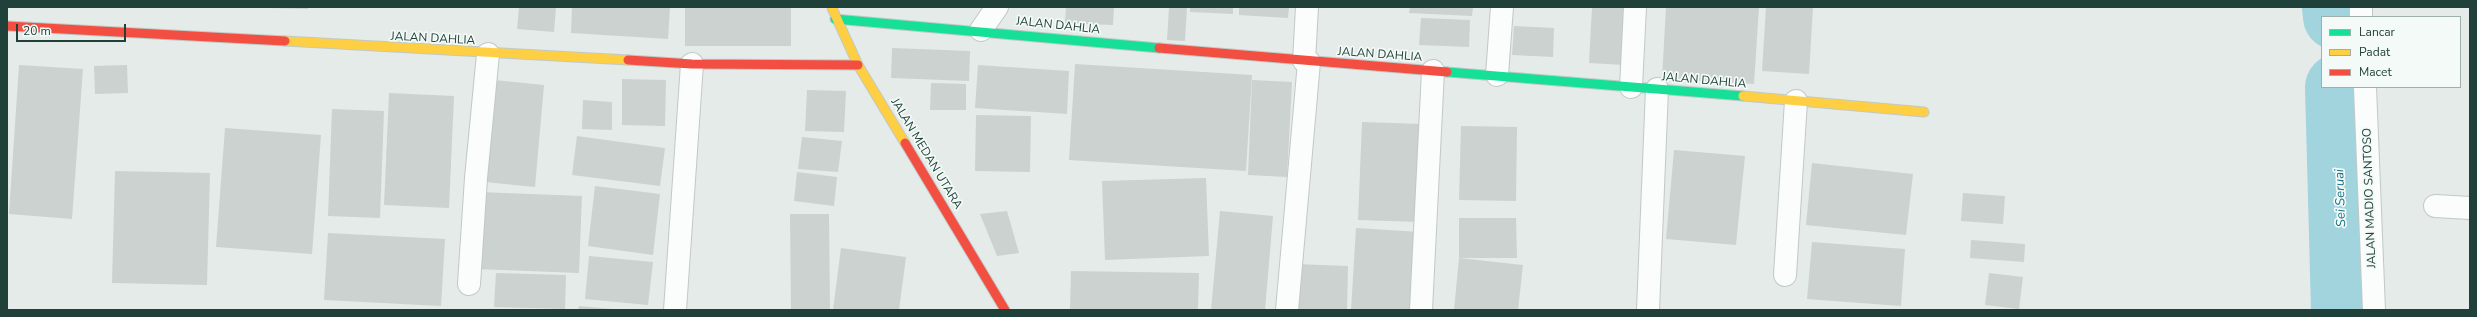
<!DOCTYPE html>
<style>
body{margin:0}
#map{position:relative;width:2477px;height:317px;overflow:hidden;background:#e5ebe8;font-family:"Nunito Sans",sans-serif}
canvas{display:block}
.frame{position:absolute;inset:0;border:8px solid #204139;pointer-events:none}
.legend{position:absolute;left:2321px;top:16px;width:140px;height:72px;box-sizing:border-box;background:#f3faf7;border:1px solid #9fb0ab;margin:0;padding:5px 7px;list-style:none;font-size:12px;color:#204139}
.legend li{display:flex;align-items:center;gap:8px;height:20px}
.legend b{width:20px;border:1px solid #9fb0ab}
.scale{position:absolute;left:16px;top:24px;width:110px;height:18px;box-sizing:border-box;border:2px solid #204139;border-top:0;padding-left:5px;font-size:12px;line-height:14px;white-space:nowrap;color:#204139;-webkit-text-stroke:3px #f3faf7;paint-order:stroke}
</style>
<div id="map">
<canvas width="2477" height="317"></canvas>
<div class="frame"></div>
<ul class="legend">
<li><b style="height:5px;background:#16e098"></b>Lancar</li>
<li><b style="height:5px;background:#ffcf43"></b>Padat</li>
<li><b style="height:5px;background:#f24e42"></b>Macet</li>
</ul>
<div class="scale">20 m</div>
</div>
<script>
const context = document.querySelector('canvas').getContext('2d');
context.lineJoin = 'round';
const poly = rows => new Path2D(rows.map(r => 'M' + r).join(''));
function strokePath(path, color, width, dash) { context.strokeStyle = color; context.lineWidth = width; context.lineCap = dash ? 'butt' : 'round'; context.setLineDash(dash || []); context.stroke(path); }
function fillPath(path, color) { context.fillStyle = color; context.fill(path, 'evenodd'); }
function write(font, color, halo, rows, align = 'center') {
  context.font = font + ' "Nunito Sans",sans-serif'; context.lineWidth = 3.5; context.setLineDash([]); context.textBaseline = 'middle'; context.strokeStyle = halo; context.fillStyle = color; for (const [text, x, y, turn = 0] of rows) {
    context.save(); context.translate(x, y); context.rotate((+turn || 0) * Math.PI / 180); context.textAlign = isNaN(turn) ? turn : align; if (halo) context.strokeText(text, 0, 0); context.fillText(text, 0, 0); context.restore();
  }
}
strokePath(poly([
 [2335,7,2336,17],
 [2338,87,2344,310]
]), '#a2d4dd', 66);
fillPath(poly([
 [267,7,308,7,308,9,267,8],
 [519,7,556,7,554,32,517,29],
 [572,7,670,7,668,39,571,33],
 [685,7,791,7,791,46,685,46],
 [1066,7,1114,7,1113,25,1065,23],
 [1169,7,1187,7,1185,41,1167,40],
 [1190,7,1233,7,1233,14,1190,12],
 [1239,7,1289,7,1288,18,1239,15],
 [1410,7,1473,7,1472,16,1409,13],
 [1592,7,1627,7,1624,65,1589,63],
 [1666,7,1759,7,1754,84,1662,79],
 [1766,7,1813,7,1809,74,1762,71],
 [1421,18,1470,20,1469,47,1419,45],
 [1514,26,1554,28,1553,57,1512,55],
 [892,48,970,51,969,81,891,78],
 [1075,64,1252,75,1246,171,1069,160],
 [19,65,83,69,72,219,9,214],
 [127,65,128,93,95,94,94,66],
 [978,65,1069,71,1067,114,975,108],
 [622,79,666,80,665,126,622,125],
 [494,80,544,85,535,187,485,182],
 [1252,80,1292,82,1287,177,1248,175],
 [931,83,966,84,966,110,930,110],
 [807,90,846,91,844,132,805,131],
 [389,93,454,96,449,208,384,205],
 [583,100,612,102,612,130,582,129],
 [332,109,384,111,380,218,328,216],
 [976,115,1031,116,1030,172,975,171],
 [1362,122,1422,124,1419,222,1358,220],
 [1461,126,1517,127,1516,201,1459,200],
 [225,128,321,135,312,254,216,247],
 [577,136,665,148,660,186,572,175],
 [802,137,842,141,838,172,798,169],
 [1674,150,1745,156,1736,245,1666,239],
 [1812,163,1913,174,1906,235,1806,225],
 [115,171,210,173,207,285,112,283],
 [797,172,837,177,834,206,794,201],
 [1206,178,1209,256,1105,260,1102,181],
 [595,186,660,194,653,255,588,246],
 [479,192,582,196,579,273,476,269],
 [1963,193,2005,196,2003,224,1961,221],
 [1007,211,1019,253,997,256,980,214],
 [1220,211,1273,216,1265,310,1211,310],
 [790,214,829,214,830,310,791,310],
 [1459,218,1516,218,1517,258,1459,258,1523,265,1518,310,1454,310,1459,258],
 [1356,228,1421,232,1416,310,1351,310],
 [328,233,445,239,441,306,324,300],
 [1971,240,2025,244,2024,262,1970,258],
 [1812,242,1905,249,1901,306,1807,299],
 [841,248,906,257,899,310,833,310],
 [589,256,653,262,648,305,585,299],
 [1295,264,1348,266,1347,310,1294,310],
 [1071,271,1199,273,1198,310,1070,310],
 [496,273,566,275,565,309,494,307],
 [1989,273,2023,277,2019,309,1985,305],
 [579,306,612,309,612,310,578,310]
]), '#ccd2d0');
const street = poly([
 [2361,7,2361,17],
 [981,30,997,7],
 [1304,61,1307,7],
 [1497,75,1502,7],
 [1631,87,1635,7],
 [2365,87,2374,310],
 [2435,206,2470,208],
 [1785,275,1796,101],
 [469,284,476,178,488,54],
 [675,310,692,64],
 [1287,310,1309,62],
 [1421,310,1433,71],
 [1648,310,1657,89]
]);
const fast = poly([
 [835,19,1159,48],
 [1447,72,1743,96]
]);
const slow = poly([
 [832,8,858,65,905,143],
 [285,41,628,60],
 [1743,96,1924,112]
]);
const jam = poly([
 [7,26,285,41],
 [1159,48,1447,72],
 [628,60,692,64,858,65],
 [905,143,1005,310]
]);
strokePath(street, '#c2c8c6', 24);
strokePath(fast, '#c1c9c6', 11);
strokePath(slow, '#c1c9c6', 11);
strokePath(jam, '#c1c9c6', 11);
strokePath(street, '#fbfcfc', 22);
strokePath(fast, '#16e098', 9);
strokePath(slow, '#ffcf43', 9);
strokePath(jam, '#f24e42', 9);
write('12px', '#204139', '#f3faf7', [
 ["JALAN DAHLIA",1058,26,6],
 ["JALAN DAHLIA",433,39,3],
 ["JALAN DAHLIA",1380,55,4],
 ["JALAN DAHLIA",1704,81,5],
 ["JALAN MEDAN UTARA",926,154,59],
 ["JALAN MADIO SANTOSO",2370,198,-92]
]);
write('italic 13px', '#146f83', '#f3faf7', [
 ["Sei Seruai",2341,198,-92]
]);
</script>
